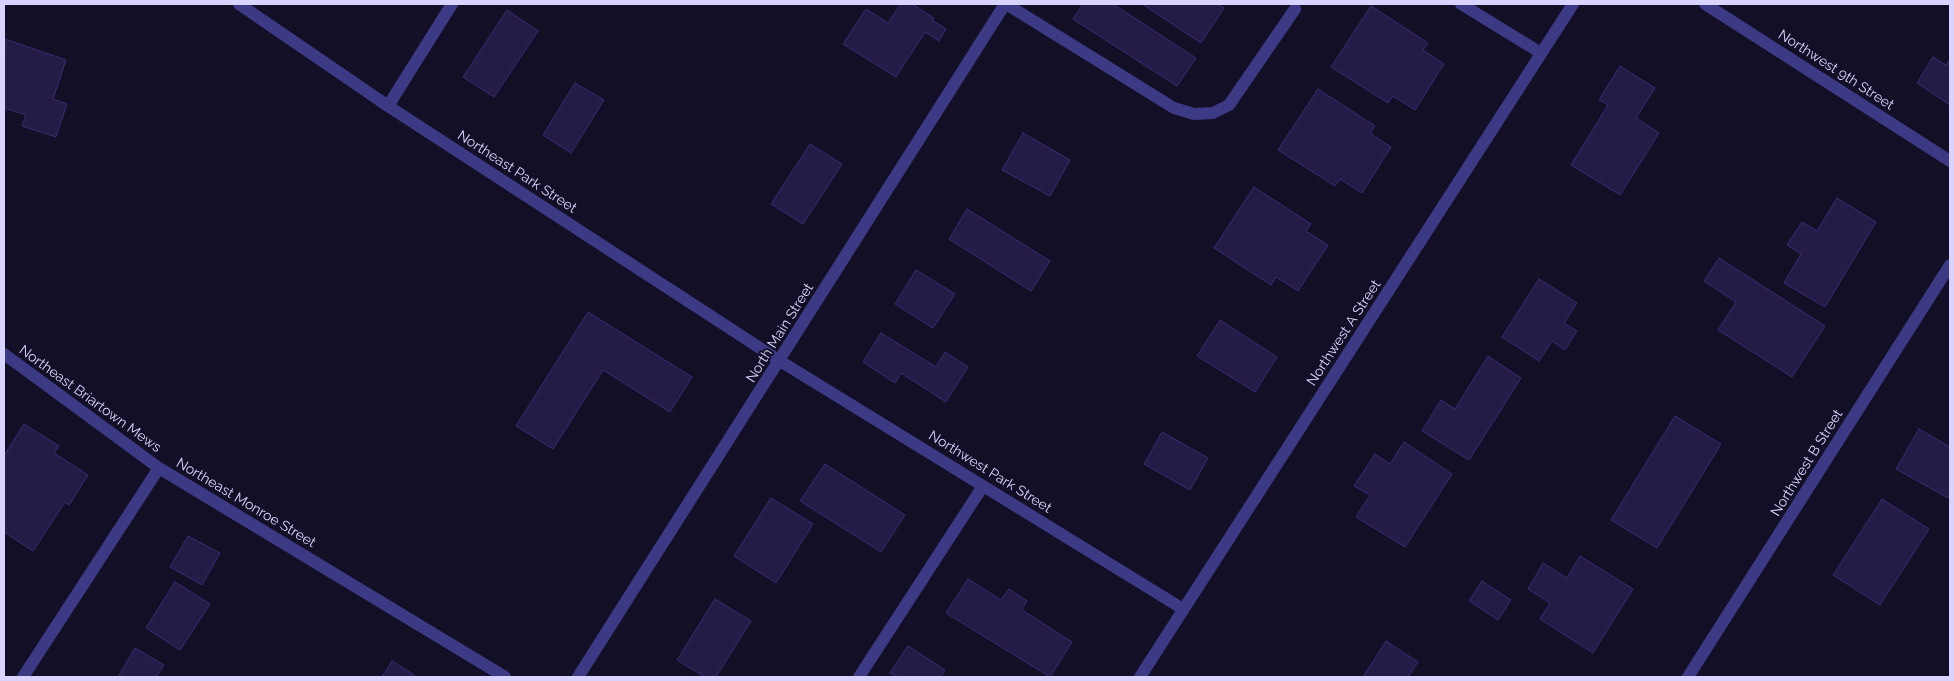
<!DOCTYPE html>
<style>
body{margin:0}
#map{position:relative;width:1954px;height:681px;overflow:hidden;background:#130f26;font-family:Raleway,sans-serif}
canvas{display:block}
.frame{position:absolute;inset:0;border:5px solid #d9d4ff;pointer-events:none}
</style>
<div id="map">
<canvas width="1954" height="681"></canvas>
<div class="frame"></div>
</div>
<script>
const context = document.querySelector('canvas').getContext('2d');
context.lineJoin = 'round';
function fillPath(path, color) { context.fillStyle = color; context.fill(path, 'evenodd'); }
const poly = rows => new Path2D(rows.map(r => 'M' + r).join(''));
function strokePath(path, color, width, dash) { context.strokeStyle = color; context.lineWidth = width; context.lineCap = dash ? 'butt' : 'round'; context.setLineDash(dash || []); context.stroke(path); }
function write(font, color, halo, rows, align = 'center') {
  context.font = font + ' Raleway,sans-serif'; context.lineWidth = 4; context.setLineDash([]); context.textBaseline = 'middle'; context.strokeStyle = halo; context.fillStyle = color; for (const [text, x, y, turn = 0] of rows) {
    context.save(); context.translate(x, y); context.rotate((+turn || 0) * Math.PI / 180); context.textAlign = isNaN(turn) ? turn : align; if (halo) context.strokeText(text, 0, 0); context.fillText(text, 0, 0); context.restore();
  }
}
const building = poly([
 [901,4,912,4,934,18,932,20,946,29,939,41,925,32,896,77,843,44,866,9,888,23,901,4],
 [1083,4,1113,4,1196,58,1177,86,1073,19,1083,4],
 [1142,4,1218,4,1224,8,1201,43,1142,4],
 [1371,6,1428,43,1423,50,1444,64,1415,110,1393,96,1388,103,1331,67,1371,6],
 [507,10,538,31,494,97,463,77,507,10],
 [5,39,66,60,53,99,67,104,56,137,22,126,26,115,4,108,5,39],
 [1933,57,1946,65,1950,59,1950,105,1917,83,1933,57],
 [1620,66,1655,88,1636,118,1659,133,1620,195,1571,165,1608,105,1599,100,1620,66],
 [575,83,604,100,571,153,543,135,575,83],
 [1318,89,1375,126,1370,133,1391,147,1362,193,1340,179,1335,186,1278,150,1318,89],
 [1023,133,1070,160,1050,196,1002,170,1023,133],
 [810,144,842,164,803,224,771,204,810,144],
 [1254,187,1311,224,1306,231,1328,245,1298,291,1276,277,1271,285,1214,248,1254,187],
 [1837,198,1876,222,1825,307,1784,283,1801,254,1787,245,1802,222,1817,231,1837,198],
 [967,209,1050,261,1031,291,949,239,967,209],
 [1719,258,1825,326,1792,377,1718,330,1736,302,1704,281,1719,258],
 [916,270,955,294,933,328,895,304,916,270],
 [1539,279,1577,303,1564,323,1577,331,1565,350,1552,341,1539,361,1502,337,1539,279],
 [588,312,692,377,670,412,603,370,553,449,516,426,588,312],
 [1220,320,1277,357,1255,392,1197,356,1220,320],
 [881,333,936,367,945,352,968,367,946,402,901,373,895,383,863,362,881,333],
 [1488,356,1521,378,1469,460,1422,431,1441,400,1455,409,1488,356],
 [1675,416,1721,444,1657,548,1611,520,1675,416],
 [24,424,59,446,54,453,88,475,69,505,65,502,33,551,4,532,4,456,24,424],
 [1919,429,1950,447,1950,494,1948,498,1896,469,1919,429],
 [1162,432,1208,458,1190,490,1144,464,1162,432],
 [1404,442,1452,474,1405,547,1356,517,1370,495,1354,486,1375,454,1390,464,1404,442],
 [825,464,905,515,881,552,800,501,825,464],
 [771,498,813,524,776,583,734,556,771,498],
 [1882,499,1929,529,1880,605,1833,575,1882,499],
 [188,536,220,553,202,585,170,567,188,536],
 [1580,556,1633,589,1593,653,1540,619,1550,603,1528,589,1543,563,1567,578,1580,556],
 [968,579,1001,600,1009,589,1027,601,1022,610,1072,642,1050,677,946,613,968,579],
 [1482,581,1511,600,1498,620,1469,601,1482,581],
 [175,582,210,604,180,650,146,628,175,582],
 [715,599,751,621,716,677,705,677,677,660,715,599],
 [1386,641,1418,662,1408,677,1363,677,1386,641],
 [908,646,945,670,941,677,898,677,890,673,908,646],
 [135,648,164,665,156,677,118,677,135,648],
 [392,661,417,677,382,677,392,661]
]);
fillPath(building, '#241b47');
strokePath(building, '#3b2d73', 1);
strokePath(poly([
 [239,4,388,106,780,361,1183,609],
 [1006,4,1174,108,1194,114,1213,113,1229,105,1295,9],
 [1461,4,1541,53],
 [1705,4,1950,161],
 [388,106,452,4],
 [4,354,159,468,505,677],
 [23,677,159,468],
 [578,677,1005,4],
 [859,677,983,486],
 [1140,677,1573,4],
 [1688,677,1950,265]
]), '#3d3a85', 12);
write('14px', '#d9d4ff', '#130f26', [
 ["Northwest 9th Street",1836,70,33],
 ["Northeast Park Street",517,172,33],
 ["North Main Street",780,333,-58],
 ["Northwest A Street",1344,333,-57],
 ["Northeast Briartown Mews",90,399,36],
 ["Northwest B Street",1807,463,-58],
 ["Northwest Park Street",990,472,32],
 ["Northeast Monroe Street",246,503,31]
]);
</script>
